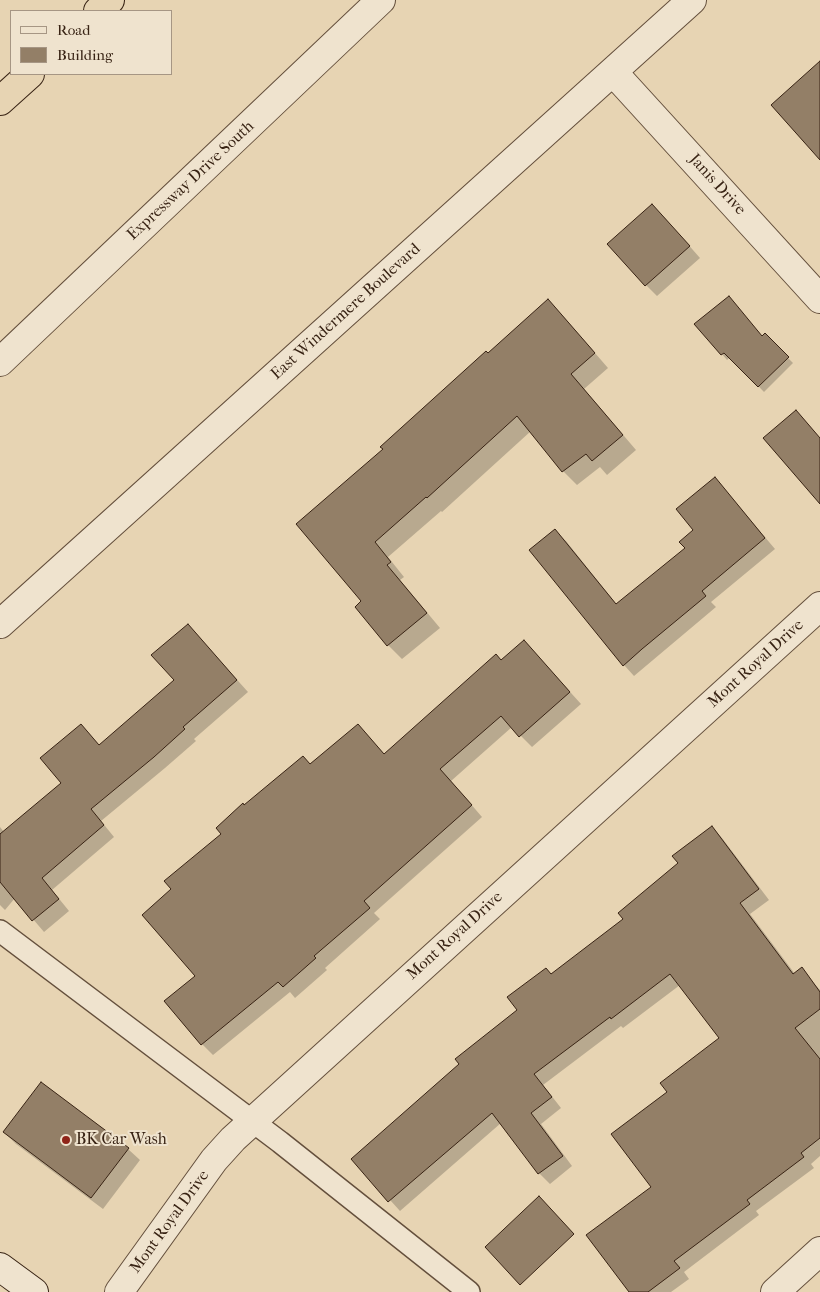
<!DOCTYPE html>
<style>
body{margin:0}
#map{position:relative;width:820px;height:1292px;overflow:hidden;background:#e7d4b3;font-family:"IM FELL French Canon",serif}
canvas{display:block}
.legend{position:absolute;left:10px;top:10px;width:162px;height:65px;box-sizing:border-box;background:#efe3ce;border:1px solid #a69684;margin:0;padding:6px 9px;list-style:none;font-size:15px;color:#382314}
.legend li{display:flex;align-items:center;gap:10px;height:25px}
.legend b{width:25px;border:1px solid #a69684}
</style>
<div id="map">
<canvas width="820" height="1292"></canvas>
<ul class="legend">
<li><b style="height:6px;background:#efe3ce"></b>Road</li>
<li><b style="height:14px;background:#937f67"></b>Building</li>
</ul>
</div>
<script>
const context = document.querySelector('canvas').getContext('2d');
context.lineJoin = 'round';
function fillPath(path, color) { context.fillStyle = color; context.fill(path, 'evenodd'); }
const poly = rows => new Path2D(rows.map(r => 'M' + r).join(''));
function strokePath(path, color, width, dash) { context.strokeStyle = color; context.lineWidth = width; context.lineCap = dash ? 'butt' : 'round'; context.setLineDash(dash || []); context.stroke(path); }
function write(font, color, halo, rows, align = 'center') {
  context.font = font + ' "IM FELL French Canon",serif'; context.lineWidth = 4; context.setLineDash([]); context.textBaseline = 'middle'; context.strokeStyle = halo; context.fillStyle = color; for (const [text, x, y, turn = 0] of rows) {
    context.save(); context.translate(x, y); context.rotate((+turn || 0) * Math.PI / 180); context.textAlign = isNaN(turn) ? turn : align; if (halo) context.strokeText(text, 0, 0); context.fillText(text, 0, 0); context.restore();
  }
}
fillPath(poly([
 [664,217,700,258,657,296,646,285],
 [728,297,763,338,765,335,793,363,764,392,730,357,727,360,722,354],
 [562,315,608,368,584,389,636,450,607,475,600,467,577,485,563,471,531,431,442,512,441,511,388,557,404,577,400,580,440,628,402,659,388,645,363,601,385,449,488,354],
 [715,478,775,549,711,602,716,607,634,676,624,665,531,551,555,531,566,541,617,605,686,548],
 [188,625,248,692,194,739,196,741,165,768,101,821,114,837,52,890,69,911,44,932,15,898,5,910,0,905,0,827,4,832,63,783,81,726,100,746,175,681],
 [524,641,581,704,532,747,512,727,451,781,482,817,374,913,380,919,325,968,327,970,295,998,290,992,213,1055,202,1044,197,976,173,889,223,834,244,807,310,765,358,725,385,755,502,662],
 [712,827,722,838,769,900,750,914,795,974,801,969,820,990,820,1156,811,1164,814,1168,756,1211,759,1215,684,1272,689,1279,671,1292,630,1292,652,1187,669,1093,721,1038,680,985,623,1028,621,1026,543,1085,561,1108,541,1124,572,1166,550,1184,539,1173,501,1123,400,1211,353,1159,461,1064,519,1010,551,975,625,919],
 [4,1132,128,1149,140,1160,103,1209,16,1144]
]), '#0003');
const building = poly([
 [820,61,820,160,771,105,820,61],
 [652,204,690,246,645,286,607,244,652,204],
 [729,296,762,336,765,333,789,357,758,387,724,353,721,355,694,324,729,296],
 [548,299,595,353,571,374,623,435,592,461,586,454,562,472,517,416,427,498,426,497,375,542,391,562,387,565,427,613,387,646,355,607,361,601,296,524,383,449,380,447,486,351,488,353,548,299],
 [796,410,820,438,820,504,763,438,796,410],
 [715,477,765,538,702,591,706,596,642,649,623,666,529,550,555,529,616,604,685,548,679,542,693,530,676,509,715,477],
 [188,624,237,680,183,727,185,729,154,757,91,809,104,825,42,878,59,899,32,921,0,882,0,834,61,783,40,758,81,724,99,745,174,680,151,655,188,624],
 [524,640,570,692,519,737,501,716,440,769,472,805,364,901,370,908,314,956,316,958,283,987,278,982,201,1045,164,1001,195,976,142,915,171,889,164,881,221,834,216,828,243,803,244,805,303,756,310,764,358,724,384,754,496,654,501,660,524,640],
 [712,826,759,889,740,903,793,974,802,967,820,992,820,1009,795,1028,820,1059,820,1138,801,1153,804,1157,747,1200,750,1204,674,1261,680,1268,648,1292,629,1292,586,1235,651,1187,611,1134,667,1092,660,1083,719,1038,670,974,611,1019,610,1017,534,1074,552,1097,531,1113,563,1156,538,1174,492,1113,388,1202,351,1159,459,1064,455,1059,517,1010,507,997,546,968,551,974,623,919,618,913,678,863,672,856,712,826],
 [41,1082,129,1148,91,1198,3,1132,41,1082],
 [539,1196,574,1234,520,1285,485,1247,539,1196]
]);
fillPath(building, '#937f67');
strokePath(building, '#382314', 1);
const service = poly([
 [0,931,280,1142,469,1292]
]);
const minor = poly([
 [613,72,820,299],
 [0,624,692,0],
 [119,1292,214,1160,233,1139,820,606],
 [775,1292,820,1251]
]);
const tertiary = poly([
 [0,362,381,0]
]);
const secondary = poly([
 [0,1267,34,1292]
]);
const motorway = poly([
 [98,11,110,0],
 [0,101,30,74]
]);
strokePath(service, '#644f3c', 24);
strokePath(minor, '#644f3c', 30);
strokePath(tertiary, '#644f3c', 30);
strokePath(secondary, '#382314', 30);
strokePath(motorway, '#382314', 30);
strokePath(service, '#efe3ce', 21);
strokePath(minor, '#efe3ce', 28);
strokePath(tertiary, '#efe3ce', 28);
strokePath(secondary, '#efe3ce', 28);
strokePath(motorway, '#e7d4b3', 28);
for (const [x, y, r, color] of [
 [66,1140,5,"#8f2418"]
]) { const dot = new Path2D(); dot.arc(x, y, r, 0, 2 * Math.PI); context.fillStyle = color; context.fill(dot); strokePath(dot, '#efe3ce', 2); }
write('16px', '#382314', '#efe3ce', [
 ["Expressway Drive South",191,181,-43],
 ["Janis Drive",717,185,48],
 ["East Windermere Boulevard",346,312,-42],
 ["Mont Royal Drive",756,664,-42],
 ["Mont Royal Drive",455,936,-42],
 ["Mont Royal Drive",170,1222,-54]
]);
write('16px', '#382314', '#efe3ce', [
 ["BK Car Wash",76,1140]
], 'left');
</script>
